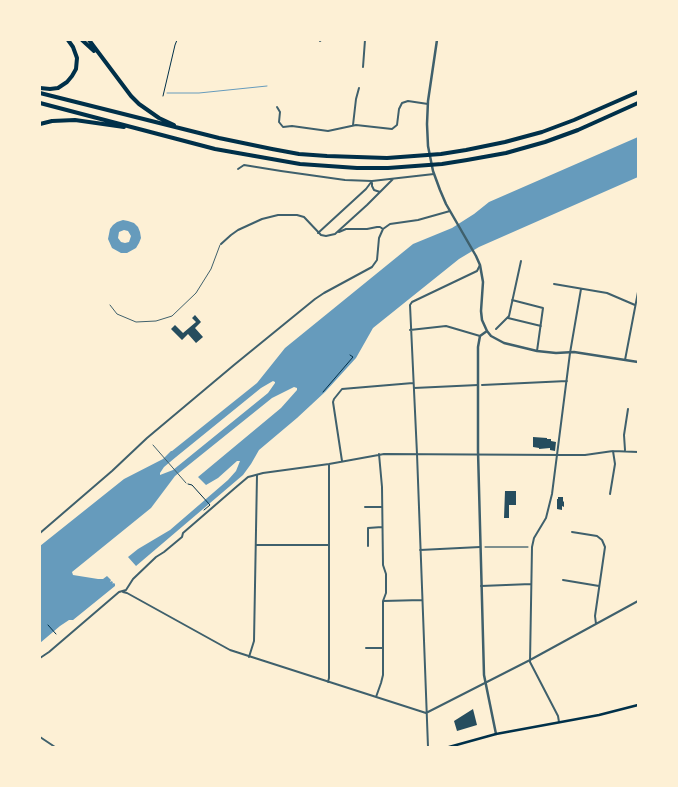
<!DOCTYPE html>
<style>
body{margin:0}
#map{position:relative;width:678px;height:787px;overflow:hidden;background:#fdf0d5;font-family:Figtree,sans-serif}
canvas{display:block}
.frame{position:absolute;inset:0;border:41px solid #fdf0d5;pointer-events:none}
</style>
<div id="map">
<canvas width="678" height="787"></canvas>
<div class="frame"></div>
</div>
<script>
const context = document.querySelector('canvas').getContext('2d');
context.lineJoin = 'round';
function fillPath(path, color) { context.fillStyle = color; context.fill(path, 'evenodd'); }
const poly = rows => new Path2D(rows.map(r => 'M' + r).join(''));
function strokePath(path, color, width, dash) { context.strokeStyle = color; context.lineWidth = width; context.lineCap = dash ? 'butt' : 'round'; context.setLineDash(dash || []); context.stroke(path); }
fillPath(poly([
 [638,137,638,177,479,247,459,259,373,328,356,358,325,392,297,418,259,450,251,464,243,475,136,566,128,557,138,549,170,530,228,480,236,471,240,461,237,461,218,478,206,485,198,477,281,408,297,390,297,388,294,387,272,398,175,476,151,508,72,572,73,575,98,579,103,579,107,576,111,580,110,582,112,581,113,583,112,584,114,583,115,584,115,586,73,620,69,620,60,626,40,643,40,546,124,479,163,459,171,451,172,451,257,383,285,348,413,244,452,228,474,214,489,202],
 [273,381,275,382,275,383,268,393,173,470,160,475,160,473,164,467,176,457,261,388],
 [123,220,128,221,134,223,138,227,140,232,141,238,139,243,136,248,127,253,121,253,112,248,108,239,110,229,113,225,117,222],
 [124,230,128,231,131,236,129,242,125,243,121,242,118,238,119,232]
]), '#669bbc');
strokePath(poly([
 [167,93,199,93,267,86]
]), '#669bbc', 1);
fillPath(poly([
 [195,315,201,322,195,328,203,337,196,343,188,334,182,340,171,329,175,325,183,333,196,322,192,318],
 [533,437,547,438,547,439,551,439,551,441,556,442,555,451,550,450,550,448,539,449,539,448,533,447],
 [505,491,516,491,516,505,509,505,509,518,504,518],
 [558,497,563,497,563,501,564,502,564,507,562,506,562,510,557,509,557,499,558,499],
 [473,709,477,725,457,731,454,721]
]), '#264d5e');
strokePath(poly([
 [163,96,175,45,177,40],
 [323,392,353,357,350,355],
 [188,484,192,485,210,505,204,510],
 [485,547,528,547],
 [48,625,56,634]
]), '#003049', 1);
strokePath(poly([
 [110,305,117,314,136,322,156,321,172,316,196,293,211,269,220,245],
 [153,445,186,483]
]), '#3f606c', 1);
strokePath(poly([
 [320,41,321,40],
 [363,67,365,40],
 [277,107,280,112,279,122,283,127,292,126,328,131,356,125,392,129,397,125,399,109,402,103,408,101,428,104],
 [353,125,356,99,359,88],
 [238,169,244,165,281,171,345,180,372,181,434,174],
 [372,183,372,186,374,190,380,192],
 [383,229,390,224,418,220,450,211],
 [339,232,346,229,367,229,377,227,380,227,383,229],
 [318,233,366,189,372,181],
 [221,244,231,235,238,230,262,219,278,215,297,215,304,217,321,235,326,236,335,234,367,205,393,179],
 [554,284,607,293,635,305],
 [512,300,543,308,537,351],
 [508,318,541,326],
 [496,329,509,316,521,261],
 [410,330,446,326,480,336],
 [625,360,638,292],
 [482,385,567,381],
 [414,388,478,385],
 [625,450,624,435,628,409],
 [342,461,333,402,334,399,342,389,413,383],
 [610,494,615,464,613,451],
 [365,507,382,507],
 [572,532,597,536,602,540,605,547,595,616,596,624],
 [40,533,112,471,147,438,234,365,315,299,324,293,372,267,377,260,379,238,383,229],
 [256,545,329,545],
 [368,546,368,528,382,527],
 [420,550,480,547],
 [563,580,599,586],
 [481,586,531,584],
 [123,592,127,593,230,650,426,713,530,660,638,601],
 [383,601,422,600],
 [366,648,383,648],
 [249,657,254,641,257,475],
 [40,658,49,652,119,592,126,590,133,579,156,557,164,552,182,537,183,533,235,488,248,477,252,476,263,473,329,464,384,454,561,455,585,455,613,451,638,452],
 [328,682,329,678,329,464],
 [376,697,381,683,383,675,383,601,386,593,386,574,383,565,382,487,379,454],
 [559,722,558,716,530,662,532,547,534,538,546,518,552,494,570,353,581,289],
 [40,737,55,747],
 [428,747,417,454,410,305,412,302,477,271,480,265]
]), '#3f606c', 2);
strokePath(poly([
 [437,40,428,101,427,124,428,146,433,171,440,190,446,204,476,256,480,265,483,282,481,311,482,320,487,331,491,336,504,343,537,351,556,353,574,352,638,362],
 [487,331,480,336,478,347,478,451,484,675,496,734]
]), '#3f606c', 2.5);
strokePath(poly([
 [449,747,496,734,599,715,638,705]
]), '#003049', 2.5);
strokePath(poly([
 [82,40,94,51],
 [89,40,131,96,139,104,159,118,174,125],
 [40,88,50,89,58,88,67,82,72,76,76,69,77,58,73,47,68,40],
 [40,93,219,138,272,149,299,154,327,156,387,158,441,154,466,150,505,142,542,132,574,120,638,92],
 [40,103,215,149,300,164,357,168,388,168,442,164,467,160,506,153,545,142,578,130,638,103],
 [40,124,52,121,75,120,124,127]
]), '#003049', 4);
</script>
